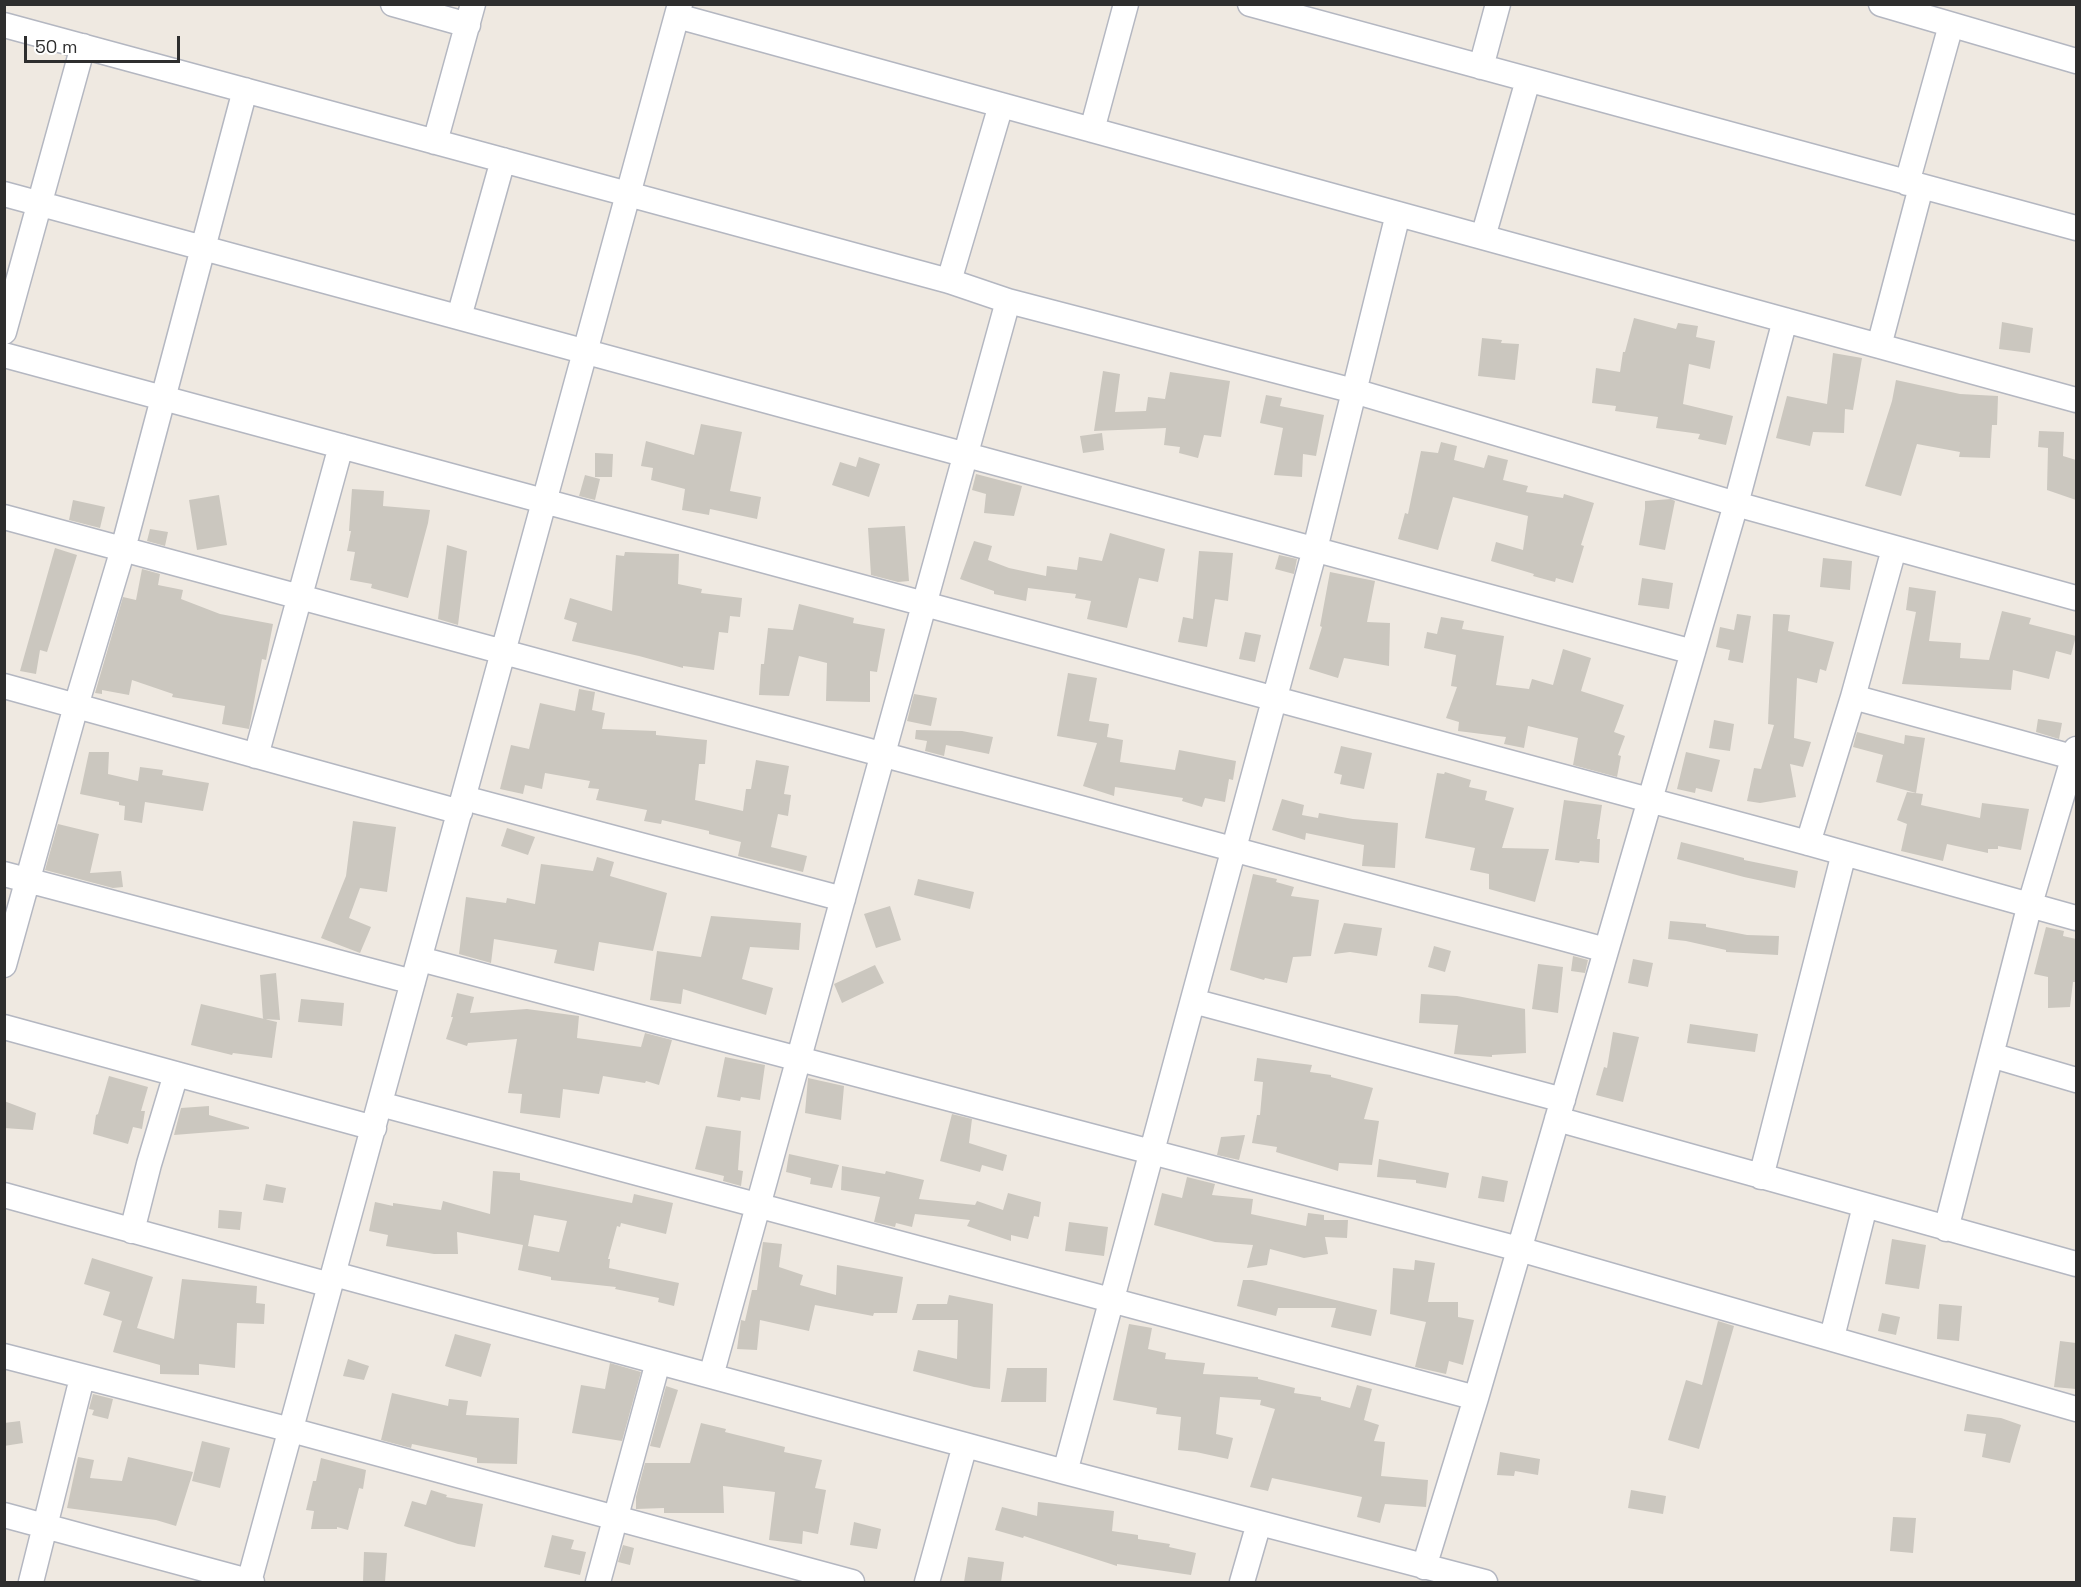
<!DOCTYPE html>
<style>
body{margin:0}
#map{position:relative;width:2081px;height:1587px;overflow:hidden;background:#efe9e1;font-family:"Space Grotesk",sans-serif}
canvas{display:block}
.frame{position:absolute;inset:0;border:6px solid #2e2e2e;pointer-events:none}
.scale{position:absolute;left:24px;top:36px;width:156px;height:27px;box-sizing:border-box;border:3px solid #2e2e2e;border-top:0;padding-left:8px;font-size:18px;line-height:21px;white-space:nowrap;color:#2e2e2e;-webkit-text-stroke:4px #fff;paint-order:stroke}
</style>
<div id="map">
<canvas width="2081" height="1587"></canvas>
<div class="frame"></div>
<div class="scale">50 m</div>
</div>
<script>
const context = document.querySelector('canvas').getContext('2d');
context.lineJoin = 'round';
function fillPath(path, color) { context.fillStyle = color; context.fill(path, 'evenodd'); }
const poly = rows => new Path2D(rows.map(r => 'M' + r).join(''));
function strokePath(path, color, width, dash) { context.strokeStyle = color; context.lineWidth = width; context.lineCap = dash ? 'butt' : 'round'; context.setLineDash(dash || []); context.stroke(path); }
fillPath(poly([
 [1634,318,1676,329,1678,323,1698,326,1696,337,1715,341,1710,369,1689,364,1683,404,1733,416,1726,445,1698,439,1700,434,1656,428,1658,417,1615,411,1616,406,1592,403,1596,368,1620,372,1623,352,1625,352],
 [2002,322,2033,328,2030,353,1999,349],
 [1482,338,1502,340,1501,343,1519,344,1515,380,1478,376],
 [1833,353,1862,358,1853,410,1845,409,1844,433,1813,432,1810,446,1776,438,1787,396,1827,404],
 [1103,371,1120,374,1115,412,1146,411,1148,397,1165,399,1170,372,1230,381,1221,437,1204,435,1198,458,1179,453,1180,447,1164,445,1166,428,1094,431],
 [1896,380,1960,394,1998,396,1997,425,1992,425,1990,458,1959,457,1960,452,1917,444,1901,496,1865,486,1892,401],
 [1266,395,1282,398,1280,406,1324,415,1316,456,1303,454,1302,477,1274,475,1283,428,1260,423],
 [701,424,742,432,730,491,761,497,757,519,710,509,709,515,682,510,685,489,651,480,653,468,641,466,646,441,694,455],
 [2039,431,2064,432,2063,456,2076,460,2076,500,2047,490,2048,448,2038,447],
 [1102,433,1104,450,1083,453,1080,436],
 [1441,442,1457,446,1454,460,1484,468,1488,455,1508,460,1503,480,1528,486,1526,492,1563,498,1564,494,1594,503,1581,545,1584,546,1573,583,1556,578,1555,582,1533,576,1534,574,1491,561,1496,542,1523,550,1528,516,1453,497,1438,550,1398,539,1405,513,1408,514,1421,451,1438,453],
 [595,453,613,454,612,477,595,477],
 [859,457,880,464,869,497,832,485,840,462,856,467],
 [976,474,1022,486,1014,516,984,513,986,494,972,490],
 [585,475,600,479,595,500,579,496],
 [352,489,384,491,383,506,430,510,428,523,408,598,371,588,372,584,350,580,355,552,347,551,351,531,349,531],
 [219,495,227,545,197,550,189,500],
 [1671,499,1675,501,1665,550,1639,545,1645,509,1645,501],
 [73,500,105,507,100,528,69,520],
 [905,526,909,581,898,582,871,575,868,528],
 [150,529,168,532,165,546,147,541],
 [1110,533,1165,549,1158,582,1139,578,1127,628,1087,619,1091,601,1075,598,1076,594,1028,588,1026,601,994,594,994,591,960,579,974,541,992,546,988,560,1009,568,1046,576,1047,566,1077,570,1079,557,1102,561],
 [447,545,467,551,458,625,438,619],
 [55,548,77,555,47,652,40,650,36,674,20,671],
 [1199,551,1233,553,1228,601,1215,599,1207,647,1178,642,1183,617,1193,619],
 [625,552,679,554,678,584,702,589,701,593,742,598,740,617,730,616,728,633,719,632,714,670,683,666,683,668,639,656,572,641,577,623,564,619,570,598,612,611,616,555,624,556],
 [1279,555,1297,559,1294,574,1275,569],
 [1823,558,1852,561,1850,590,1820,587],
 [142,569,160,574,158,585,183,590,181,599,220,614,273,624,266,660,262,659,249,729,222,724,225,706,172,697,173,694,132,680,129,695,102,690,102,694,95,693,123,597,136,600],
 [1330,572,1375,581,1367,622,1390,623,1389,666,1344,658,1338,678,1309,669,1322,627,1320,626],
 [1642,578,1673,583,1669,609,1638,605],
 [1909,587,1936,591,1929,641,1961,643,1960,658,1989,660,2002,611,2031,618,2029,624,2076,636,2071,655,2056,651,2049,679,2013,670,2011,690,1902,684,1916,612,1906,610],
 [799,604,854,618,853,623,885,629,877,672,870,671,870,702,826,701,827,663,799,656,789,696,759,695,761,664,764,664,768,628,793,630],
 [1737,614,1751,616,1743,663,1728,660,1730,650,1716,647,1720,627,1734,630],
 [1773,614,1790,615,1788,631,1834,642,1826,671,1820,669,1817,683,1797,678,1794,738,1811,742,1803,767,1790,764,1796,797,1760,803,1747,801,1754,768,1761,769,1774,725,1768,724],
 [1441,617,1464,621,1462,629,1504,636,1496,685,1529,689,1532,679,1553,685,1563,649,1591,658,1581,691,1624,705,1614,732,1625,736,1618,755,1621,756,1617,777,1573,765,1578,738,1528,726,1524,748,1504,744,1506,737,1458,731,1459,722,1446,718,1457,687,1451,686,1456,655,1424,648,1427,632,1437,634],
 [1245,632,1261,635,1255,662,1239,659],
 [1068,673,1097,678,1089,721,1109,724,1107,737,1123,740,1120,762,1175,770,1179,750,1236,761,1233,780,1229,779,1225,802,1205,798,1202,807,1182,801,1183,798,1115,787,1114,796,1083,786,1097,743,1057,736],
 [579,689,595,692,592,710,605,713,602,729,656,731,656,735,707,740,705,764,699,764,695,800,743,811,746,789,751,789,756,760,789,766,784,794,791,795,788,816,778,814,771,847,807,856,803,872,738,856,741,842,709,834,709,831,662,820,661,824,644,821,647,810,596,800,599,789,588,788,590,781,545,773,542,789,525,785,523,794,500,789,511,745,529,749,540,703,575,711],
 [914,694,937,698,931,726,907,721],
 [2038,719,2062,723,2059,739,2036,732],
 [1714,720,1734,724,1730,751,1709,748],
 [916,730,962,731,993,737,989,754,946,745,944,756,925,751,927,741,915,739],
 [1857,732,1904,744,1905,735,1925,738,1916,793,1876,782,1883,755,1853,747],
 [1341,746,1372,753,1364,789,1340,784,1342,775,1334,773],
 [89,752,109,752,108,774,138,781,140,767,163,770,162,775,209,783,203,811,145,802,142,823,124,820,125,806,119,805,119,802,80,794],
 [1686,752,1720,760,1712,792,1696,788,1695,793,1677,789],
 [1445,772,1471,780,1469,787,1487,791,1485,800,1514,808,1502,848,1549,849,1535,902,1489,889,1489,874,1470,870,1475,848,1425,838,1437,773,1444,774],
 [1907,792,1923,794,1921,805,1980,818,1982,803,2029,809,2021,850,1998,846,1998,849,1988,849,1988,853,1947,844,1943,861,1901,851,1907,824,1897,820],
 [1282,799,1304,805,1302,815,1318,818,1319,813,1353,819,1398,823,1395,868,1362,866,1364,845,1306,833,1305,840,1272,830],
 [1564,800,1602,805,1597,839,1600,839,1599,863,1580,861,1579,863,1555,860],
 [353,821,396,827,387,892,360,888,349,918,371,927,360,953,321,938,346,876],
 [58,824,99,834,90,873,121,871,123,887,113,888,45,870],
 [507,828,535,837,528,855,501,846],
 [1681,842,1744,858,1744,860,1798,871,1795,888,1744,877,1677,859],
 [597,857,614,862,610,876,667,893,653,951,599,942,594,971,554,963,557,950,494,939,491,963,459,954,466,897,506,903,507,898,535,904,541,864,593,871],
 [1253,874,1277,879,1276,882,1294,887,1291,896,1319,900,1311,956,1293,957,1287,983,1265,978,1264,980,1230,970],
 [918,879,974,892,970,909,914,895],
 [890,906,901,940,876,948,864,914],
 [711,916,801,923,799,950,750,947,742,979,773,988,766,1015,683,989,681,1004,650,1000,657,951,701,957],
 [1670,921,1706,924,1706,927,1747,935,1779,936,1778,955,1726,952,1726,950,1686,941,1668,939],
 [1344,923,1382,928,1377,956,1350,952,1334,954],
 [2046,927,2064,931,2063,936,2076,939,2076,982,2073,982,2070,1007,2048,1008,2048,977,2034,974],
 [1434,946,1451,951,1445,972,1428,967],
 [1573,956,1588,960,1585,973,1571,971],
 [1633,959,1653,963,1648,987,1628,983],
 [1538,964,1563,967,1558,1013,1532,1009],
 [875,965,884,983,842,1003,834,984],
 [276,973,280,1020,263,1019,260,975],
 [457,993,474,997,470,1013,527,1009,579,1016,577,1038,641,1047,645,1033,672,1040,659,1085,646,1081,645,1083,603,1076,599,1094,563,1089,560,1118,520,1113,522,1094,508,1093,517,1039,468,1043,467,1046,446,1039,453,1017,451,1017],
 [1421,994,1457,996,1525,1009,1526,1053,1492,1055,1492,1057,1454,1054,1458,1025,1419,1023],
 [301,999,344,1003,342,1026,298,1022],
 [201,1004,277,1022,272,1058,233,1053,232,1055,191,1045],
 [1690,1024,1758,1034,1755,1052,1687,1043],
 [1613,1032,1639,1037,1623,1102,1596,1095,1604,1067,1607,1068],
 [725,1057,765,1065,760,1100,741,1097,740,1101,717,1097],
 [1257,1058,1312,1065,1310,1072,1331,1075,1331,1077,1373,1088,1364,1119,1379,1121,1372,1165,1339,1163,1338,1171,1276,1152,1277,1147,1252,1143,1257,1115,1260,1115,1263,1082,1254,1081],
 [109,1076,148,1087,141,1111,145,1111,142,1129,133,1127,128,1144,93,1134,96,1115,98,1114],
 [808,1078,844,1086,841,1120,805,1113],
 [4,1101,36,1113,33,1130,4,1128],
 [209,1106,209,1115,249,1127,249,1129,174,1135,181,1108],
 [952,1114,972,1119,969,1143,1007,1155,1003,1171,982,1165,980,1172,940,1161],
 [706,1126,741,1131,738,1170,743,1171,741,1186,723,1181,724,1176,695,1169],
 [1245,1135,1239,1160,1217,1155,1221,1137],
 [789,1154,839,1165,832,1188,810,1184,811,1178,786,1172],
 [1379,1159,1449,1173,1446,1188,1416,1183,1416,1180,1377,1177],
 [842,1166,885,1174,886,1171,924,1180,919,1199,975,1205,977,1201,1003,1210,1008,1193,1041,1202,1039,1217,1034,1216,1028,1239,1011,1235,1011,1241,967,1226,970,1220,915,1214,912,1227,896,1223,895,1227,874,1222,880,1197,841,1190],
 [493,1171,520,1173,520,1180,632,1203,634,1194,673,1203,666,1234,621,1223,620,1227,617,1226,608,1259,610,1259,609,1268,679,1283,674,1306,658,1302,659,1298,615,1289,616,1287,551,1280,551,1277,518,1270,523,1245,457,1232,458,1254,434,1254,386,1246,388,1235,369,1231,375,1202,393,1206,393,1203,441,1210,443,1201,490,1214],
 [534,1215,567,1221,559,1252,528,1246],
 [1482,1176,1508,1181,1504,1202,1478,1198],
 [1187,1177,1215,1184,1212,1195,1253,1199,1251,1214,1306,1226,1308,1213,1324,1215,1324,1220,1348,1220,1347,1238,1325,1237,1328,1254,1304,1258,1270,1249,1267,1265,1247,1268,1253,1245,1215,1242,1154,1225,1162,1193,1182,1198],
 [266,1184,286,1188,283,1203,263,1200],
 [219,1210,242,1212,240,1230,218,1228],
 [1069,1222,1108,1227,1104,1256,1065,1251],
 [1892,1239,1926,1245,1919,1289,1885,1284],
 [763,1242,782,1244,779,1267,803,1275,800,1285,836,1295,837,1265,903,1277,897,1313,874,1313,873,1316,815,1305,809,1331,760,1320,757,1350,737,1349,741,1320,745,1321,752,1290,757,1290],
 [92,1258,153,1277,137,1328,174,1339,182,1279,257,1286,256,1303,265,1304,264,1324,237,1323,235,1368,199,1364,199,1375,160,1374,160,1365,113,1352,122,1321,103,1315,110,1292,84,1284],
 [1415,1260,1435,1263,1428,1302,1458,1302,1458,1317,1474,1320,1463,1365,1449,1361,1446,1374,1415,1367,1426,1322,1390,1314,1393,1268,1414,1270],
 [1243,1280,1252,1280,1377,1310,1371,1336,1331,1327,1336,1308,1278,1308,1276,1316,1237,1306],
 [949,1295,993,1304,990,1389,974,1387,913,1371,918,1350,957,1359,958,1320,912,1320,917,1304,947,1304],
 [1939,1304,1962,1306,1959,1341,1937,1339],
 [1882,1313,1900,1317,1896,1335,1878,1331],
 [1718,1321,1734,1326,1699,1449,1668,1440,1686,1380,1702,1385],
 [1129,1324,1152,1328,1148,1349,1166,1353,1165,1359,1205,1363,1203,1374,1258,1377,1258,1379,1295,1388,1294,1393,1321,1397,1321,1400,1350,1408,1357,1385,1372,1389,1364,1420,1379,1425,1374,1441,1385,1442,1381,1476,1428,1480,1426,1507,1385,1504,1380,1523,1357,1517,1362,1497,1272,1478,1268,1491,1250,1487,1275,1409,1260,1405,1261,1400,1220,1397,1216,1434,1233,1438,1228,1459,1196,1452,1178,1450,1181,1417,1156,1414,1157,1408,1113,1400],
 [455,1334,491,1344,481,1377,445,1366],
 [2060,1341,2076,1343,2076,1389,2054,1387],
 [348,1359,369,1366,364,1380,343,1376],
 [610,1363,641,1372,622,1441,572,1433,581,1385,605,1389],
 [1007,1368,1047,1368,1046,1402,1001,1402],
 [666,1386,678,1390,660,1448,650,1446],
 [392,1393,448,1406,449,1399,468,1401,466,1415,519,1418,517,1464,477,1463,477,1458,412,1444,411,1448,381,1440],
 [93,1394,113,1399,108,1419,92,1415,94,1410,89,1409],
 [1967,1414,2001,1418,2021,1425,2010,1463,1982,1457,1986,1434,1964,1431],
 [20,1421,23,1443,4,1446,4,1423],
 [701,1423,726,1429,725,1432,785,1447,784,1452,822,1460,815,1488,826,1490,818,1534,803,1531,802,1544,769,1540,775,1492,723,1486,724,1513,664,1513,664,1508,636,1509,636,1497,645,1463,690,1463],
 [202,1441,230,1448,220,1488,192,1481],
 [1500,1452,1540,1459,1538,1475,1515,1471,1514,1476,1497,1475],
 [78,1457,94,1460,90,1478,122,1481,128,1457,193,1472,176,1526,156,1520,67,1508],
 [321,1458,366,1470,363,1489,359,1488,348,1530,337,1527,337,1529,311,1529,314,1511,306,1510,313,1481,316,1481],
 [431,1490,447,1495,446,1497,483,1504,475,1547,458,1544,404,1526,412,1501,426,1505],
 [1631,1490,1666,1496,1663,1514,1628,1508],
 [1038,1502,1114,1511,1112,1531,1138,1535,1138,1539,1170,1544,1169,1547,1196,1553,1191,1575,1117,1564,1117,1566,1024,1536,1023,1538,995,1530,1002,1507,1037,1516],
 [1893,1517,1916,1518,1913,1553,1890,1551],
 [854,1522,881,1529,877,1549,850,1545],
 [552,1535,574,1540,571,1549,586,1552,580,1575,544,1567],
 [623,1545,634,1548,630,1565,618,1562],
 [364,1552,387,1553,385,1582,363,1582],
 [968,1557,1004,1562,1001,1582,964,1582]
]), '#cbc7bf');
const street = poly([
 [393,4,468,25],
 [1250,4,2076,228],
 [1881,4,2076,61],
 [677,16,2076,400],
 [4,25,949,281,1008,301,1354,391,1736,504,2076,598],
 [1481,67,1498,4],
 [1092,130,1126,4],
 [435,142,473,4],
 [1907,183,1951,25],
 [4,194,1693,652],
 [1483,237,1528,80],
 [949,281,1001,105],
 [459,317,503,160],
 [4,332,83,46],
 [1879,346,1921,187],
 [4,355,1808,843,2076,918],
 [4,517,1606,950],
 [4,686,460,812],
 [1853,697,2076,758],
 [256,756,341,446],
 [464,798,843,899],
 [1808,843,1853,697,1894,549],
 [4,874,413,982],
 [420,959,1519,1249,2076,1409],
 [4,965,76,706,123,549,245,90],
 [1193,1001,1563,1100],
 [4,1027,374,1128],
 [1991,1055,2076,1080],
 [380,1104,1476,1398],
 [1557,1119,2076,1264],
 [1761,1177,1844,853],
 [4,1195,330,1285],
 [1946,1229,2030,904,2076,749],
 [132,1231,149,1164,176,1074],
 [334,1274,1065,1472,1485,1582],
 [1832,1337,1865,1206],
 [4,1356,291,1430,852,1582],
 [711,1376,1008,301],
 [1065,1472,1315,549,1398,214],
 [4,1515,252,1582],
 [1424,1567,1476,1398,1736,504,1785,320],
 [31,1582,82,1378],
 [249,1582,680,4],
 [598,1582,658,1362],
 [927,1582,965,1445],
 [1242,1582,1259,1523]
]);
strokePath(street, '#b4b7c1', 27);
strokePath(street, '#fff', 24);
</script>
